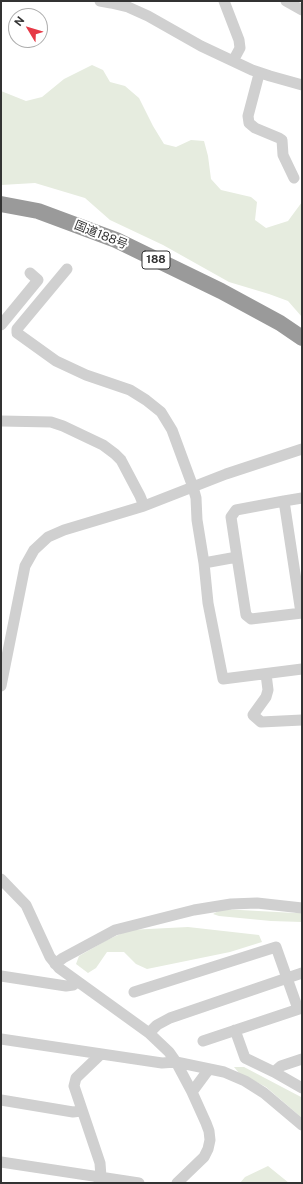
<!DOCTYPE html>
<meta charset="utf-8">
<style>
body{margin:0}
#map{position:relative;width:303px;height:1184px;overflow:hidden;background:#fff;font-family:"Public Sans",sans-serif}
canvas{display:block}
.frame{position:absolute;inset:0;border:2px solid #333;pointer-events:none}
.north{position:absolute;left:8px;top:8px;width:40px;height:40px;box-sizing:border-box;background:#fff;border:1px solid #adadad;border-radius:50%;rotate:308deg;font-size:11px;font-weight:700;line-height:16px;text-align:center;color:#333}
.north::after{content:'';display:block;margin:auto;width:14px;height:18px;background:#e63946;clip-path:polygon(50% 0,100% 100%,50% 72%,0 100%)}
</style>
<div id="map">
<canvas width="303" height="1184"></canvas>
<div class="frame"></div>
<div class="north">N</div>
</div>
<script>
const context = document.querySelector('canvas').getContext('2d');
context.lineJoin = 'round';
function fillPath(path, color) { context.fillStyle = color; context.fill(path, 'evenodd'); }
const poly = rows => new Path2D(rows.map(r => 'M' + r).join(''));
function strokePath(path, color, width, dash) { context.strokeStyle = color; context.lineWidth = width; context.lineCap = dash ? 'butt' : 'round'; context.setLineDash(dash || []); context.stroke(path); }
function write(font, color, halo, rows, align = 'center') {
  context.font = font + ' "Public Sans","Noto Sans JP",sans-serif'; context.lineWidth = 4; context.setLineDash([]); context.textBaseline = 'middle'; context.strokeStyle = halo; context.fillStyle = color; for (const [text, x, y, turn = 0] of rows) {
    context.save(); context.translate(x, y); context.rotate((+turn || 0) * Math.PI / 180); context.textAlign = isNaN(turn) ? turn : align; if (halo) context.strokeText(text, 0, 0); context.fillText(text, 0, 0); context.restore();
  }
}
fillPath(poly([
 [92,65,103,70,110,82,125,86,139,98,153,126,164,144,176,147,191,140,204,141,208,156,211,179,221,190,251,197,257,202,255,220,266,228,288,221,302,202,302,317,288,301,269,294,229,282,163,245,110,220,85,198,35,183,1,185,1,91,26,101,42,97,64,79],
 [302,905,302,922,271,921,219,916,213,914,222,909,295,913],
 [188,927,259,935,262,942,230,952,147,969,136,964,124,952,107,952,96,968,88,973,76,964,79,956,107,940,129,930],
 [234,1067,244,1067,301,1097,302,1099,302,1118,266,1087,239,1073],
 [268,1166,289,1183,240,1183,245,1177]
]), '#e6ecdf');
strokePath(poly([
 [100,1,111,3,128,7,148,16,201,46,252,70,270,76,302,85],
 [224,1,239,40,240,48,233,61],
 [286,1,302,10],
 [260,73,258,78,248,116,249,123,255,128,279,138,282,140,283,155,294,178],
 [67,269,17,329,17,333,56,361,86,375,130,390,146,400,161,412,172,430,193,487,196,498,197,520,204,563,208,603,223,679,302,669],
 [1,325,38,280,30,273],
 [1,421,51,422,63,426,103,445,115,454,121,460,140,496,144,506],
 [237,557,246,615,251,619,302,613],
 [204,563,237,557,231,517,236,510,284,501],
 [301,613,284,501,302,498],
 [266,674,268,690,266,697,253,715,261,722,302,720],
 [1,686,25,566,34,550,48,537,64,530,144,506,226,474,302,449],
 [1,879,26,905,50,957,59,968,149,1033,169,1052,176,1062,192,1092,206,1123,209,1131,210,1140,208,1149,204,1157,177,1183],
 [55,964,63,958,115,930,194,910,231,904,257,903,302,908],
 [1,976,66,986,73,985,77,982],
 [134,992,276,947,298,1009],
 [235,1030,245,1058,274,1072,281,1066,302,1059],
 [149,1033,157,1025,170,1018,302,973],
 [1,1039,162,1063,176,1062,224,1072,245,1081,264,1093,302,1125],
 [203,1041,302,1008],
 [274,1072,302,1088],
 [192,1092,209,1069],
 [1,1100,73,1112,81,1111],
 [1,1162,139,1183],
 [99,1183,101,1177,100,1163,74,1086,76,1078,101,1054]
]), '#d0d0d0', 11);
strokePath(poly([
 [1,204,38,211,116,240,221,291,280,323,302,338]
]), '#9a9a9a', 16);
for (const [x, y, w] of [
 [156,260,28]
]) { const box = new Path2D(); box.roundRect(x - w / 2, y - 9, w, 18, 3); context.fillStyle = '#fff'; context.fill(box); strokePath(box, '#333', 1); }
write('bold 11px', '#333', null, [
 ["188",156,260]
]);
write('12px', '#333', '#fff', [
 ["国道188号",101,235,22]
]);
</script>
